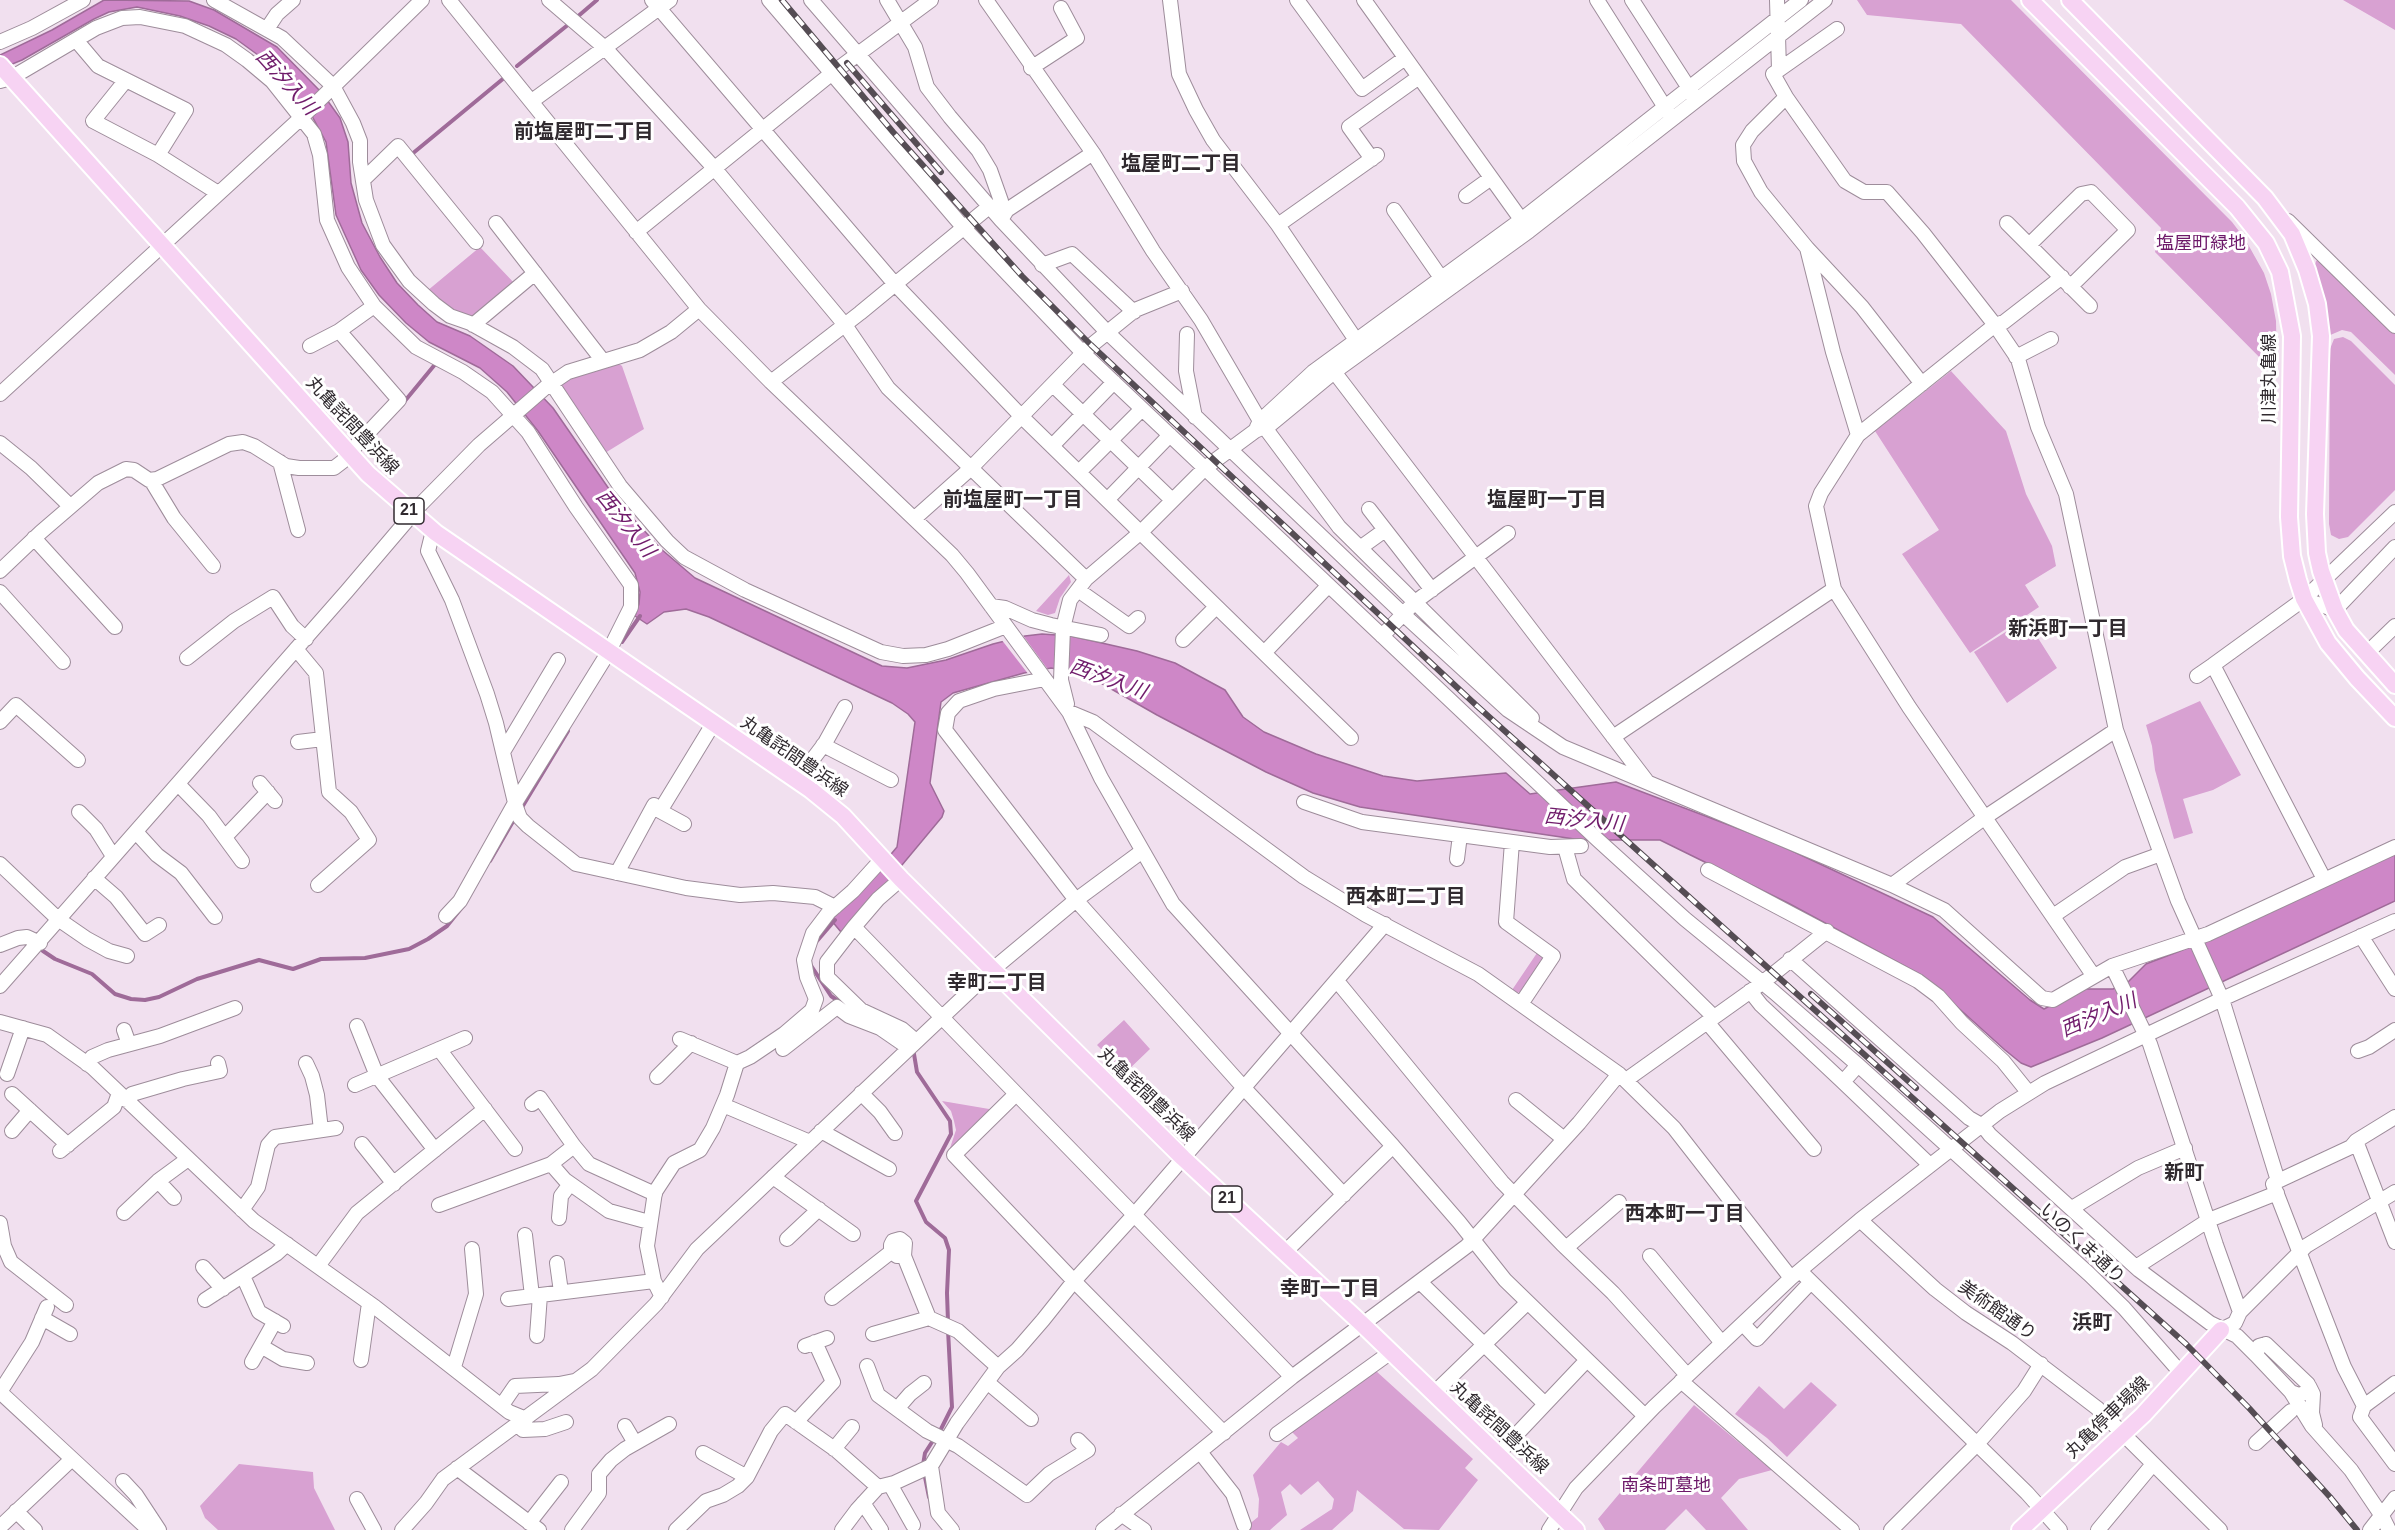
<!DOCTYPE html>
<meta charset="utf-8">
<style>
body{margin:0}
canvas{display:block;background:#f1e0ef}
</style>
<canvas width="2395" height="1530"></canvas>
<script>
const context = document.querySelector('canvas').getContext('2d');
context.lineJoin = 'round';
function fillPath(path, color) { context.fillStyle = color; context.fill(path, 'evenodd'); }
const poly = rows => new Path2D(rows.map(r => 'M' + r).join(''));
function strokePath(path, color, width, dash) { context.strokeStyle = color; context.lineWidth = width; context.lineCap = dash ? 'butt' : 'round'; context.setLineDash(dash || []); context.stroke(path); }
function write(font, color, halo, rows, align = 'center') {
  context.font = font + ' Helvetica,"Noto Sans JP",sans-serif'; context.lineWidth = 6; context.setLineDash([]); context.textBaseline = 'middle'; context.strokeStyle = halo; context.fillStyle = color; for (const [text, x, y, turn = 0] of rows) {
    context.save(); context.translate(x, y); context.rotate((+turn || 0) * Math.PI / 180); context.textAlign = isNaN(turn) ? turn : align; if (halo) context.strokeText(text, 0, 0); context.fillText(text, 0, 0); context.restore();
  }
}
fillPath(poly([
 [1857,0,2011,0,2232,222,2245,239,2264,273,2271,294,2276,321,2277,375,2155,252,2161,228,1961,24,1867,15],
 [2343,0,2395,0,2395,30],
 [480,247,516,285,473,319,458,314,427,291],
 [2320,259,2395,332,2395,375,2351,332,2342,330,2328,336,2314,269,2316,261],
 [2343,337,2351,341,2395,385,2395,490,2348,537,2339,539,2331,535,2329,524,2330,349,2334,339],
 [619,364,622,366,644,429,605,453,564,395,562,381],
 [1951,371,2006,431,2026,494,2052,546,2056,566,2025,585,2039,607,1970,653,1902,554,1939,530,1875,431],
 [1069,575,1071,582,1060,598,1055,613,1048,615,1036,611],
 [2026,619,2057,668,2007,703,1974,652],
 [2200,701,2241,775,2213,790,2183,799,2193,833,2174,839,2155,770,2152,746,2146,725],
 [1539,950,1543,954,1544,960,1523,991,1517,993,1512,990],
 [1124,1020,1150,1049,1125,1073,1097,1045],
 [942,1101,995,1110,952,1150,950,1148,956,1130,954,1121,951,1111],
 [1376,1371,1473,1459,1465,1468,1478,1480,1439,1530,1404,1529,1357,1490,1353,1511,1332,1530,1300,1530,1332,1509,1334,1499,1318,1481,1301,1495,1290,1484,1281,1492,1287,1515,1270,1530,1249,1530,1247,1526,1258,1517,1259,1499,1253,1475,1281,1442,1288,1446,1298,1438,1290,1430],
 [1811,1382,1837,1405,1787,1457,1767,1438,1735,1414,1759,1386,1784,1409],
 [1694,1405,1772,1470,1739,1479,1721,1498,1748,1530,1706,1530,1686,1509,1665,1530,1605,1530,1598,1519],
 [239,1464,313,1472,314,1488,335,1530,218,1530,205,1518,200,1506]
]), '#d8a1d2');
const water = poly([
 [104,0,189,1,214,10,277,47,322,93,340,118,348,142,351,183,362,223,380,257,397,283,418,305,437,322,470,336,513,366,553,408,618,502,661,549,695,578,882,666,907,668,946,660,993,644,1025,636,1042,634,1071,636,1137,651,1175,663,1225,690,1243,717,1264,732,1316,754,1383,776,1417,781,1506,773,1530,794,1616,782,1771,841,1933,917,2030,1000,2044,1009,2082,989,2113,989,2128,982,2146,964,2180,951,2395,854,2395,901,2102,1038,2031,1067,2021,1063,2005,1050,1923,976,1788,903,1660,840,1581,840,1360,807,1313,793,1266,772,1157,715,1085,674,1051,668,1024,673,953,693,941,702,930,783,944,811,942,817,882,889,841,932,831,920,866,884,897,847,915,722,908,714,892,703,709,617,686,609,664,612,647,624,635,616,639,604,640,592,635,573,538,431,507,392,480,368,429,342,406,323,379,295,361,270,336,215,326,142,312,116,258,55,236,39,209,26,180,16,137,7,109,12,94,19,22,60,0,69,0,55,52,30,104,0]
]);
fillPath(water, '#ce87c7');
strokePath(water, '#9f6b99', 1.5);
fillPath(poly([
 [1022,634,1049,671,1029,675,1001,639]
]), '#f1e0ef');
strokePath(poly([
 [576,18,597,0],
 [517,66,569,24],
 [412,154,504,78],
 [404,402,437,362],
 [622,642,640,616],
 [521,809,568,731],
 [490,861,515,818],
 [817,941,835,920],
 [43,951,55,959,92,974,115,994,131,999,145,1000,159,997,197,979,259,960,293,969,321,959,365,958,409,949,428,939,447,926,463,906],
 [810,964,831,996,841,1003],
 [913,1048,917,1072,950,1121,951,1134,916,1201,926,1222,945,1238,949,1250,947,1293,948,1322],
 [939,1433,952,1407,948,1330],
 [923,1465,925,1453,934,1439],
 [924,1472,929,1497]
]), '#9f6b99', 4);
const minor = poly([
 [214,0,282,38,333,86,353,123,360,141,360,162,366,200,383,245,409,281,434,304,450,316,470,323,513,347,542,369,620,486,667,541,684,557,745,590,881,652,903,656,926,655,948,649,1006,626],
 [449,0,699,309,771,382,952,555,967,573,1069,712,1101,778,1173,904,1393,1146,1459,1222,1505,1280,1645,1416],
 [549,0,605,48,715,169,845,325,888,388,1086,579],
 [652,0,894,283,1022,417,1264,653,1328,586],
 [769,0,963,227,1083,353,1598,840,1685,919,1774,992,1858,1065,2089,1274,2124,1308,2181,1373],
 [811,0,1001,220,1107,332,1403,614,1508,710,1563,747,1892,885,1944,910,2042,998,2053,1000,2112,966,2208,934,2395,847],
 [887,0,915,47,927,87,950,117,978,150,990,170,1001,201,1001,220],
 [986,0,1093,153,1153,251,1201,320,1260,421,1339,527,1532,718],
 [1170,0,1179,74,1196,110,1213,140,1278,225,1360,346],
 [1297,0,1362,89,1405,58],
 [1364,0,1525,225],
 [1597,0,1668,112],
 [1632,0,1694,96],
 [1777,0,1779,70],
 [267,29,277,14,293,0],
 [1837,29,1773,74,1786,97,1845,181,1864,192,1887,192,1923,233,1995,325,2018,359,2038,427,2066,494,2116,730,2178,901,2222,999,2278,1181,2273,1184,2344,1367,2364,1406],
 [76,40,98,66,186,110,158,155,218,193],
 [0,42,32,28,83,0],
 [1031,68,1077,38,1061,8],
 [126,80,93,121,158,155],
 [0,81,11,78,96,28,122,18,140,17,185,26,226,45,247,60,272,81,314,134,320,155,327,220,348,267,374,306,416,347,463,372,492,392,528,432,576,507,631,585,631,607,608,653,515,803,460,901,446,916],
 [1786,97,1752,131,1743,145,1744,161,1761,192,1807,248,1833,352,1858,435],
 [532,101,670,0],
 [1372,159,1349,127,1419,77],
 [363,180,398,146,476,242],
 [1466,196,1491,178],
 [1394,210,1446,285],
 [1001,220,1007,210,1093,153],
 [2288,221,2395,326],
 [496,223,603,361],
 [2007,223,2090,306],
 [1278,225,1377,155],
 [636,232,831,74,931,0],
 [2029,245,2081,194,2091,192,2128,230,2070,287],
 [1807,248,1862,307,1922,384],
 [1042,265,1072,254,1134,312],
 [2062,277,2004,322,1995,325,1858,435,1821,493,1816,506,1834,589,1909,707,2093,975],
 [473,325,535,273],
 [1187,334,1186,371,1195,417],
 [310,346,339,331],
 [2016,357,2051,339],
 [1329,365,1646,780],
 [771,382,860,313,990,206],
 [1053,385,1172,500],
 [0,394,302,117,422,0],
 [1257,427,1260,421,1313,372,1521,220,1801,0],
 [0,443,31,468,70,506],
 [1052,446,1114,382],
 [349,453,399,400,339,331,374,306],
 [280,462,298,530],
 [1079,472,1142,409],
 [151,480,174,518,213,566],
 [1108,499,1170,435],
 [1369,509,1432,590],
 [915,518,970,469,1088,348,1135,310,1182,291],
 [433,531,428,551,452,600,487,694,496,723,516,807,520,818,528,826,576,864,686,888,740,895,773,893,815,897,835,907],
 [34,538,115,627],
 [1360,548,1385,530],
 [0,571,41,532,98,483,126,469,134,470,149,480,157,479,229,444,243,442,254,446,286,466,299,468,334,468,351,455],
 [1078,590,1129,626,1138,618],
 [0,592,63,662],
 [2304,599,2335,610,2395,547],
 [991,606,1005,608,1032,620,1051,625,1101,635],
 [1382,636,1415,602,1508,533],
 [1183,640,1216,607],
 [296,649,316,673,329,792,351,812,369,840,318,885],
 [1264,653,1351,738],
 [2366,654,2395,626],
 [187,658,234,621,273,597,292,626,306,639],
 [2197,676,2213,665],
 [1045,679,994,689,959,701,948,713,945,730,1076,900,1244,1088,1344,1195],
 [1067,704,1061,680,1063,628,1070,600,1086,579,1141,532,1205,468,1255,431,1271,424,1334,372,1529,231,1825,0],
 [1069,712,1093,722,1304,877,1366,915,1478,974,1619,1074,1674,1128,1791,1278],
 [0,722,16,705,78,760],
 [1613,737,1834,589],
 [298,742,323,739],
 [823,745,891,780],
 [503,752,558,660],
 [797,780,825,743,845,707],
 [260,783,275,801],
 [178,784,209,816,242,861],
 [1304,802,1362,822,1550,847,1581,846],
 [79,812,96,829,113,856],
 [684,824,660,811,713,724],
 [136,832,157,855,181,873,215,917],
 [225,837,268,792],
 [1512,842,1506,922,1553,956,1521,1004],
 [1565,847,1574,879,1714,1017],
 [1457,859,1460,835],
 [0,864,58,919,87,939,109,951,127,956],
 [1708,870,1918,981,1938,996,1962,1023,2003,1061,2028,1092],
 [617,873,654,805],
 [94,878,116,897,145,934,159,925],
 [901,879,878,899,854,927,1292,1377],
 [2324,879,2213,665,2304,599,2395,512],
 [1892,885,1984,818,2116,730],
 [2053,916,2125,867,2161,854],
 [854,927,827,962,827,977,861,1010,902,1029,916,1041],
 [2361,936,2395,989],
 [0,945,18,938,27,937,40,943],
 [1790,959,1969,1118,1983,1126,1990,1135,2139,1270,2210,1323,2237,1336,2256,1355],
 [2112,966,2150,1044,2216,1245,2240,1312,2235,1323,2221,1330],
 [1337,981,1502,1182,1562,1244,1613,1293,1687,1375],
 [0,986,347,591,421,504,479,445,546,387,568,372,640,350,671,332,699,309],
 [1750,991,1761,1005,1843,1082,1858,1065],
 [0,1022,47,1035,92,1067,254,1221,375,1307,509,1412,526,1419],
 [1707,1022,1814,1149],
 [357,1026,377,1076,435,1150],
 [124,1030,129,1044],
 [680,1039,737,1063],
 [439,1049,515,1149],
 [783,1049,837,1007,849,1016,880,1028,909,1048],
 [2358,1051,2369,1047,2395,1030],
 [306,1063,312,1076,317,1095,321,1130],
 [87,1064,92,1057,108,1050,160,1036,235,1008],
 [7,1074,23,1028],
 [657,1077,691,1043],
 [1626,1080,1762,983,1827,931],
 [1843,1082,1930,1165],
 [355,1085,465,1038],
 [861,1093,880,1112,895,1133],
 [12,1094,68,1145],
 [1016,1094,954,1155,1074,1281,1224,1433],
 [126,1100,132,1094,183,1079,220,1071,218,1063],
 [1516,1100,1564,1139],
 [532,1104,540,1098,574,1146,589,1164,655,1194],
 [730,1108,810,1142],
 [12,1131,30,1110],
 [821,1131,889,1169],
 [2356,1141,2395,1242],
 [362,1144,394,1184],
 [60,1151,114,1107,119,1093],
 [551,1164,565,1180,609,1211,649,1222],
 [773,1177,853,1234],
 [158,1181,174,1198],
 [2278,1181,2351,1147,2356,1141,2395,1117],
 [439,1205,551,1164,574,1146],
 [2072,1208,2138,1168,2185,1148],
 [242,1210,258,1187,268,1145,275,1137,336,1128],
 [124,1213,158,1181,188,1159],
 [559,1218,561,1196,570,1184],
 [1860,1220,1935,1289,1966,1313,2012,1343,2097,1408,2220,1530],
 [0,1223,4,1246,11,1262,66,1305],
 [525,1235,532,1296],
 [787,1239,819,1209],
 [1566,1248,1619,1202],
 [1284,1253,1393,1146],
 [904,1256,897,1256,891,1252,891,1245,893,1241,900,1239,905,1243,904,1256,929,1318],
 [1650,1256,1722,1343],
 [557,1263,561,1292],
 [318,1266,357,1213,485,1109],
 [203,1267,223,1289],
 [2136,1267,2209,1220,2277,1193],
 [1800,1271,2027,1493,2060,1530],
 [243,1276,259,1312,283,1326],
 [1420,1282,1545,1404],
 [662,1297,654,1281,647,1246,655,1192,674,1163,700,1150,713,1128,727,1095,737,1063,750,1057,784,1034,812,1010,816,999,807,977,804,960,813,933,829,912,853,891,882,859],
 [832,1298,891,1252],
 [508,1299,654,1281],
 [205,1300,276,1254,287,1244],
 [2240,1312,2306,1246,2395,1192],
 [42,1318,70,1334],
 [1743,1324,1757,1339,1810,1283],
 [873,1334,929,1318,958,1331,998,1367],
 [537,1336,540,1295],
 [2266,1344,2308,1384,2309,1390,2307,1392,2299,1395,2291,1392,2256,1355,2259,1346,2266,1344],
 [261,1346,283,1359,307,1363],
 [805,1346,827,1338],
 [361,1360,369,1303],
 [252,1362,275,1321],
 [867,1366,878,1395,927,1431,958,1446,1027,1495,1049,1474,1088,1450,1078,1440],
 [454,1367,476,1294,472,1249],
 [1681,1381,1852,1530],
 [987,1382,1031,1419],
 [2395,1383,2364,1406,2360,1417,2395,1464],
 [2309,1386,2313,1394,2312,1413,2315,1425],
 [0,1392,149,1530],
 [0,1392,32,1342,47,1307],
 [2291,1392,2312,1426,2351,1470,2382,1516,2389,1530],
 [1434,1393,1527,1303],
 [502,1405,515,1386,559,1384,574,1381],
 [897,1409,910,1394,924,1383],
 [796,1422,833,1382,815,1342],
 [518,1425,523,1430,545,1429,566,1422],
 [625,1426,635,1443],
 [1277,1434,1391,1352],
 [2256,1443,2291,1411],
 [834,1449,852,1427],
 [1200,1452,1233,1494,1244,1525],
 [703,1453,747,1477],
 [1498,1454,1586,1361],
 [931,1466,938,1513,952,1530],
 [457,1468,539,1530],
 [123,1481,136,1495,159,1530],
 [890,1484,913,1525],
 [357,1499,374,1530],
 [863,1503,881,1530],
 [16,1511,35,1530],
 [1121,1514,1144,1530],
 [529,1523,561,1482],
 [0,1527,72,1459],
 [402,1530,426,1503,443,1479,592,1369,656,1304,697,1249,992,970,1076,900,1141,852],
 [572,1530,599,1493,599,1474,611,1460,625,1449,669,1424],
 [676,1530,706,1501,723,1495,738,1486,747,1477,771,1431,785,1414,836,1450,878,1487,894,1483,931,1466,957,1423,998,1367,1017,1350,1043,1320,1074,1281,1134,1215,1385,924],
 [842,1530,857,1510,878,1487],
 [1103,1530,1292,1377,1467,1246,1579,1123,1619,1074],
 [1549,1530,1576,1488,1654,1407,1791,1278,1860,1220,2000,1111,2045,1083,2222,999,2395,921],
 [1891,1530,1977,1444,2024,1391,2041,1364],
 [2098,1530,2153,1464],
 [2370,1530,2395,1498]
]);
const major = poly([
 [2030,0,2237,207,2266,243,2280,272,2292,336,2289,517,2292,556,2298,580,2304,599,2328,643,2357,678,2395,718],
 [2070,0,2265,198,2292,234,2307,270,2317,304,2321,336,2315,514,2317,553,2321,571,2335,610,2346,630,2395,685],
 [0,65,368,474,436,533,811,790,843,816,901,879,1183,1158,1363,1325,1576,1530],
 [2020,1530,2143,1415,2221,1330]
]);
strokePath(minor, '#9e8d9b', 16);
strokePath(major, '#fff', 20);
strokePath(minor, '#fff', 14);
strokePath(major, '#f7d3f3', 16);
const rail = poly([
 [782,0,893,132,1022,276,1091,345,1477,706,2186,1344,2249,1408,2330,1497,2357,1530],
 [847,63,941,172],
 [1811,994,1916,1088]
]);
strokePath(rail, '#554d54', 6);
strokePath(rail, '#fff', 4, [11]);
for (const [x, y, w] of [
 [409,511,30],
 [1227,1199,30]
]) { const box = new Path2D(); box.roundRect(x - w / 2, y - 13, w, 26, 4.5); context.fillStyle = '#fff'; context.fill(box); strokePath(box, '#302a2f', 1.5); }
write('bold 16px', '#302a2f', null, [
 ["21",409,511],
 ["21",1227,1199]
]);
write('18px', '#6d1969', '#fff', [
 ["塩屋町緑地",2201,244],
 ["南条町墓地",1666,1486]
]);
write('18px', '#302a2f', '#fff', [
 ["川津丸亀線",2270,379,-90],
 ["丸亀詫間豊浜線",352,426,47],
 ["丸亀詫間豊浜線",794,757,35],
 ["丸亀詫間豊浜線",1146,1095,44],
 ["いのくま通り",2082,1244,43],
 ["美術館通り",1997,1311,35],
 ["丸亀停車場線",2108,1418,-44],
 ["丸亀詫間豊浜線",1499,1428,43]
]);
write('italic 20px', '#701c6b', '#fff', [
 ["西汐入川",286,83,48],
 ["西汐入川",625,524,51],
 ["西汐入川",1108,680,20],
 ["西汐入川",1584,821,6],
 ["西汐入川",2099,1016,-23]
]);
write('bold 20px', '#302a2f', '#fff', [
 ["前塩屋町二丁目",584,132],
 ["塩屋町二丁目",1181,164],
 ["前塩屋町一丁目",1013,500],
 ["塩屋町一丁目",1547,500],
 ["新浜町一丁目",2068,629],
 ["西本町二丁目",1406,897],
 ["幸町二丁目",997,983],
 ["新町",2184,1173],
 ["西本町一丁目",1685,1214],
 ["幸町一丁目",1330,1289],
 ["浜町",2092,1323]
]);
</script>
